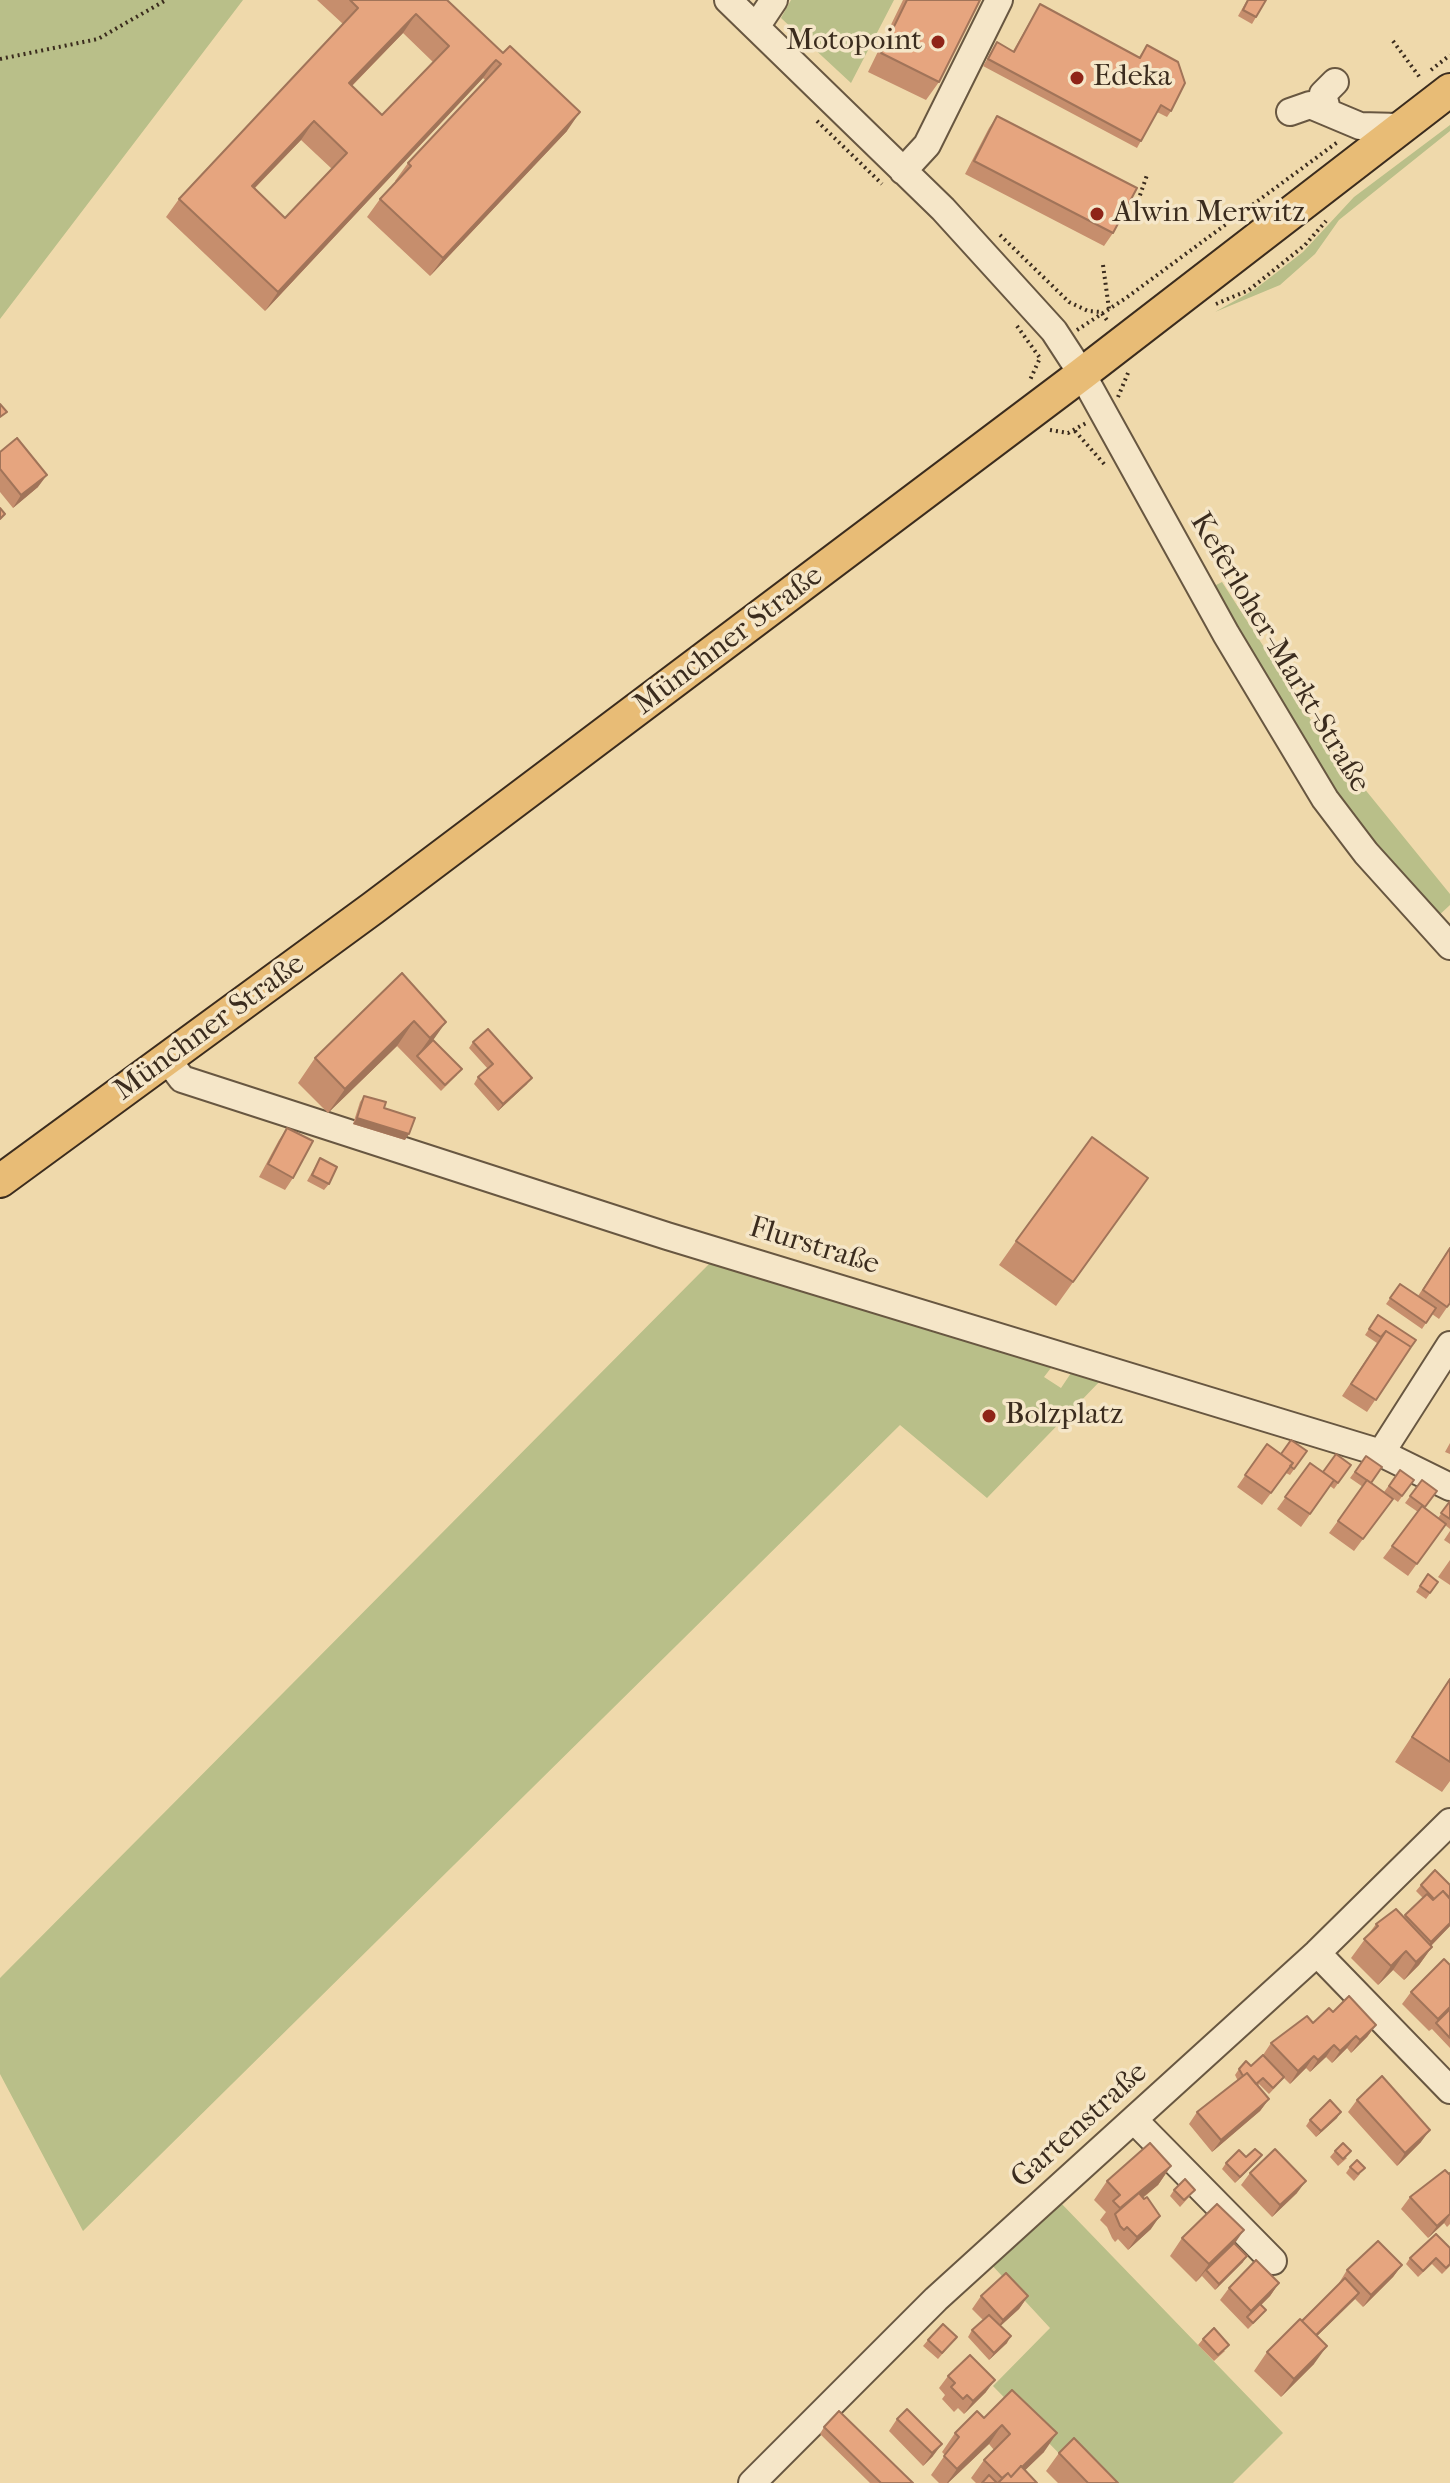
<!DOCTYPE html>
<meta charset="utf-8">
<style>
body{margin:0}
canvas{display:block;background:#efd9ab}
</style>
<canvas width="1450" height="2483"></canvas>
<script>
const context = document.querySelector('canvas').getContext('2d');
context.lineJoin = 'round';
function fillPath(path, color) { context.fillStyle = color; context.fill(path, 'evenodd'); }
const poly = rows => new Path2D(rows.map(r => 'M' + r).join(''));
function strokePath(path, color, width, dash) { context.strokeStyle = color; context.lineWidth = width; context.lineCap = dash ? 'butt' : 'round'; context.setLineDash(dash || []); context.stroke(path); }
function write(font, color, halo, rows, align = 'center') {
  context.font = font + ' "IM FELL French Canon",serif'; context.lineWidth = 7; context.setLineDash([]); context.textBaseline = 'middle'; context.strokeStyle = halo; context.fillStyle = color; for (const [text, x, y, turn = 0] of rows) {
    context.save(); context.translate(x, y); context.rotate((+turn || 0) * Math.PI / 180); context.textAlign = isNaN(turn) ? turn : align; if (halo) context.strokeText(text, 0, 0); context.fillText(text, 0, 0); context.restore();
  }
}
fillPath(poly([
 [0,0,243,0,0,319],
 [791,0,894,0,851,83,781,18],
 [1450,125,1450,131,1339,220,1315,254,1280,285,1215,312,1254,290,1303,252,1354,197],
 [1222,582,1320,734,1450,894,1450,905,1436,918,1392,868,1304,747,1212,587],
 [710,1263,1054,1364,1044,1377,1061,1388,1073,1370,1104,1377,987,1498,900,1425,83,2231,0,2074,0,1978],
 [1058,2200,1283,2433,1233,2483,1088,2483,993,2386,1050,2328,989,2262]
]), '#b9bf89');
const minor = poly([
 [728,0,943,209,1054,331,1082,374,1226,634,1325,799,1366,853,1450,946],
 [756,27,774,0],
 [1327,110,1323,94,1335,82],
 [1290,112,1310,105,1360,126,1400,127],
 [903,171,927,145,999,0],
 [167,1059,182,1079,667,1236,1381,1453,1450,1487],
 [1381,1453,1450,1345],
 [1317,1953,1450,2090],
 [1134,2120,1273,2261],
 [752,2483,936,2299,1317,1953,1450,1822]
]);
const major = poly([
 [0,1181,373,908,1082,374,1450,90]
]);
strokePath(minor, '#685741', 30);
strokePath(major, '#3b2c1e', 36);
strokePath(poly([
 [1393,41,1421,79],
 [0,59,98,39,166,0],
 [1431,70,1450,55],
 [817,121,882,184],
 [1138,201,1147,175],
 [1000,235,1069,302,1088,311,1101,312,1109,323],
 [1103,265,1109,309],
 [1216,304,1249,290,1305,245,1326,221],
 [1017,326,1040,358,1030,380],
 [1077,330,1126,298,1339,141],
 [1118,397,1128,373],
 [1050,430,1068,433,1086,423],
 [1075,431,1105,465]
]), '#3b2c1e', 4, [2, 4]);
strokePath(minor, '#f5e6c8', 26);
strokePath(major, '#e8bc76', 32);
fillPath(poly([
 [317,0,447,0,567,131,430,276,367,217,380,199,396,182,395,181,408,163,485,80,483,78,265,311,166,217,179,199,343,24],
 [403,33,433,62,382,115,352,86],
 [301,140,332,169,285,218,255,188],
 [903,0,980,0,939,82,926,100,868,72],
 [1247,0,1266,0,1252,24,1238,16],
 [1040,4,1139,57,1147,45,1171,111,1167,117,1157,112,1137,148,983,66,997,42,1013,51],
 [997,116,1113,233,1104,246,965,174,989,128],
 [0,452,38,487,13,508,0,492],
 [402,973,433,1040,457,1075,441,1091,397,1046,328,1113,298,1083,315,1058],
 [473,1042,527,1084,498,1111,474,1084,478,1077,488,1069,469,1048],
 [364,1096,384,1108,405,1140,353,1124,360,1102],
 [287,1128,293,1178,285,1190,259,1177,279,1140],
 [320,1158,329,1184,324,1190,307,1181],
 [1148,1178,1056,1306,999,1265,1016,1241],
 [1450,1247,1450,1303,1439,1319,1432,1314,1422,1329,1386,1304,1400,1284,1418,1296],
 [1378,1315,1416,1340,1367,1412,1342,1396,1377,1343,1365,1335],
 [1450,1443,1450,1454,1445,1452],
 [1267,1444,1281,1454,1307,1451,1290,1475,1286,1473,1262,1505,1237,1487],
 [1366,1456,1371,1483,1393,1499,1354,1551,1329,1533,1363,1487,1350,1478],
 [1310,1463,1323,1472,1351,1465,1334,1489,1330,1486,1301,1527,1277,1509],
 [1400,1470,1414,1480,1398,1502,1384,1492],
 [1422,1480,1425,1508,1438,1518,1450,1501,1450,1529,1445,1525,1408,1576,1383,1558,1418,1512,1405,1503],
 [1450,1531,1450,1544,1444,1540],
 [1450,1560,1450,1585,1438,1577],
 [1428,1574,1438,1582,1426,1599,1416,1592],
 [1450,1678,1450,1781,1442,1792,1395,1762],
 [1421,1885,1450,1885,1450,1926,1431,1946,1432,1947,1419,1965,1404,1980,1393,1970,1378,1985,1351,1958,1376,1924,1404,1917,1423,1898,1416,1891],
 [1450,1965,1450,2048,1432,2029,1429,2031,1402,2004,1411,1992],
 [1333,2012,1376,2025,1367,2037,1351,2053,1347,2048,1332,2063,1326,2057,1310,2072,1306,2068,1290,2084,1284,2078,1269,2094,1259,2084,1258,2086,1269,2099,1260,2111,1212,2152,1189,2124,1197,2112,1238,2081,1235,2075,1239,2069,1251,2066,1263,2055,1271,2043],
 [1357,2100,1421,2142,1397,2166,1348,2112],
 [1337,2118,1316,2137,1306,2126,1310,2120],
 [1335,2151,1347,2158,1338,2166,1330,2157],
 [1262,2155,1257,2161,1235,2183,1222,2169,1226,2163,1246,2157],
 [1171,2166,1158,2185,1143,2198,1151,2229,1128,2250,1118,2239,1115,2242,1112,2238,1107,2227,1100,2220,1106,2212,1094,2200,1107,2181],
 [1350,2167,1360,2174,1354,2181,1346,2173],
 [1250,2173,1297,2193,1272,2217,1241,2185],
 [1450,2173,1450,2224,1447,2227,1444,2223,1428,2238,1401,2209,1410,2197],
 [1174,2190,1190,2196,1180,2207,1170,2196],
 [1436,2234,1450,2266,1442,2274,1432,2264,1418,2277,1406,2264,1410,2258],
 [1182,2238,1234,2243,1243,2262,1215,2290,1202,2276,1196,2282,1170,2256],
 [1402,2265,1393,2277,1363,2307,1355,2299,1317,2336,1314,2364,1281,2397,1254,2371,1267,2352,1340,2284,1339,2283,1347,2270],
 [1279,2283,1270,2296,1261,2305,1261,2316,1248,2329,1220,2300,1229,2288],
 [981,2296,1028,2296,1019,2309,1000,2326,1007,2343,989,2360,968,2337,972,2330,983,2320,972,2309],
 [957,2337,938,2359,923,2346,928,2340],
 [1203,2339,1225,2351,1214,2361,1198,2345],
 [948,2376,986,2392,964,2414,958,2408,954,2412,942,2399,945,2395,939,2388],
 [1012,2390,1044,2452,1025,2470,1037,2483,976,2483,971,2478,984,2460,994,2450,989,2444,948,2483,939,2483,931,2475,945,2455,942,2452,955,2433,984,2418],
 [907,2409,933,2456,923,2466,889,2431,897,2419],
 [824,2427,913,2483,870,2483,820,2434],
 [1059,2453,1118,2483,1058,2483,1046,2471]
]), '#c68e6d');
fillPath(poly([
 [416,14,403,33,336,102,349,83],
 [496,60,483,78,265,311,278,292],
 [580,112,567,131,430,276,443,258],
 [314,121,301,140,239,204,252,186],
 [47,475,38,487,13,508,21,495],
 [414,1021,397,1046,328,1113,345,1089],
 [446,1022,429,1046,417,1056,430,1038],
 [532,1078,527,1084,498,1111,503,1104],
 [357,1118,409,1134,405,1140,353,1124],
 [1450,1923,1450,1926,1423,1954,1431,1942],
 [1432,1947,1419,1965,1404,1980,1416,1962],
 [1406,1951,1393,1970,1378,1985,1391,1966],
 [1376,2025,1367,2037,1351,2053,1360,2040],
 [1356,2036,1347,2048,1332,2063,1340,2051],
 [1334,2045,1326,2057,1310,2072,1318,2060],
 [1314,2056,1306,2068,1290,2084,1298,2071],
 [1269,2099,1260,2111,1212,2152,1221,2140],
 [1341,2112,1337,2118,1316,2137,1321,2131],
 [1430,2130,1421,2142,1397,2166,1405,2153],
 [1262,2155,1257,2161,1235,2183,1240,2177],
 [1171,2166,1158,2185,1117,2218,1115,2214,1120,2208],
 [1306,2181,1297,2193,1272,2217,1280,2205],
 [1450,2214,1444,2223,1428,2238,1437,2226],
 [1160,2216,1151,2229,1128,2250,1137,2237],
 [1244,2230,1231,2249,1206,2270,1196,2282,1209,2264],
 [1247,2256,1243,2262,1215,2290,1219,2284],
 [1402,2265,1393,2277,1363,2307,1371,2295],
 [1279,2283,1270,2296,1248,2318,1247,2317,1251,2311],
 [1359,2293,1355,2299,1311,2342,1315,2336],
 [1028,2296,1019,2309,994,2332,1003,2320],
 [1011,2336,1007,2343,989,2360,994,2353],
 [1327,2346,1314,2364,1281,2397,1294,2379],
 [995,2380,986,2392,964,2414,973,2401],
 [1002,2425,989,2444,948,2483,947,2483,957,2469],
 [1057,2433,1044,2452,1012,2483,1006,2483],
 [942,2444,933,2456,923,2466,932,2453]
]), '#a17459');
const building = poly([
 [350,0,447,0,503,53,510,46,580,112,443,258,380,199,411,166,408,163,501,64,496,60,278,292,179,199,358,8,350,0],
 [416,14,449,46,382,115,349,83,416,14],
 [314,121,347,153,285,218,252,186,314,121],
 [907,0,980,0,939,82,881,53,907,0],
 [1248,0,1266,0,1256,17,1243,10,1248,0],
 [1040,4,1140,58,1147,45,1178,62,1185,83,1171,111,1161,105,1141,141,988,59,997,42,1014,52,1040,4],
 [997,116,1137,188,1113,233,974,161,997,116],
 [0,404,7,412,0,417,0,404],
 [17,438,47,475,21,495,0,469,0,452,17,438],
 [0,508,5,514,0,519,0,508],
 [402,973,446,1022,430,1038,414,1021,345,1089,315,1058,402,973],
 [488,1029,532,1078,503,1104,478,1077,493,1064,473,1042,488,1029],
 [433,1040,462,1069,445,1085,417,1056,433,1040],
 [364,1096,386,1102,384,1108,415,1118,409,1134,357,1118,364,1096],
 [287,1128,313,1141,293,1178,268,1164,287,1128],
 [1092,1137,1148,1178,1073,1282,1016,1241,1092,1137],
 [320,1158,337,1167,329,1184,312,1175,320,1158],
 [1450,1248,1450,1303,1447,1307,1423,1290,1450,1248],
 [1400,1284,1436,1308,1426,1323,1390,1298,1400,1284],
 [1378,1315,1416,1340,1411,1347,1386,1331,1381,1337,1369,1329,1378,1315],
 [1386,1331,1411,1347,1376,1400,1351,1384,1386,1331],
 [1291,1440,1307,1451,1294,1469,1290,1466,1293,1463,1281,1454,1291,1440],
 [1267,1444,1293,1463,1271,1493,1245,1475,1267,1444],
 [1336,1454,1351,1465,1338,1483,1323,1472,1336,1454],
 [1366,1456,1382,1467,1371,1483,1355,1472,1366,1456],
 [1310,1463,1334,1480,1310,1514,1285,1497,1310,1463],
 [1400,1470,1414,1480,1402,1496,1389,1486,1400,1470],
 [1367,1480,1393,1499,1363,1539,1338,1521,1367,1480],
 [1422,1480,1437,1491,1425,1507,1410,1496,1422,1480],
 [1450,1501,1450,1519,1441,1513,1450,1501],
 [1422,1506,1446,1524,1417,1564,1392,1546,1422,1506],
 [1428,1574,1438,1582,1430,1593,1420,1586,1428,1574],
 [1450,1679,1450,1762,1412,1737,1450,1679],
 [1435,1870,1450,1885,1450,1896,1449,1897,1443,1891,1434,1899,1421,1885,1435,1870],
 [1443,1891,1450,1899,1450,1923,1431,1942,1405,1915,1427,1894,1433,1900,1443,1891],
 [1396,1909,1432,1947,1416,1962,1406,1951,1391,1966,1364,1939,1378,1926,1376,1924,1396,1909],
 [1444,1959,1450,1965,1450,2007,1438,2019,1411,1992,1444,1959],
 [1349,1996,1376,2025,1360,2040,1356,2036,1340,2051,1334,2045,1318,2060,1314,2056,1298,2071,1271,2043,1307,2016,1313,2023,1329,2008,1333,2012,1349,1996],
 [1450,2009,1450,2038,1436,2023,1450,2009],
 [1263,2055,1284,2077,1273,2088,1263,2078,1256,2084,1247,2073,1243,2076,1239,2069,1246,2061,1251,2066,1263,2055],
 [1247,2073,1269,2099,1221,2140,1197,2112,1247,2073],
 [1382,2076,1430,2130,1405,2153,1357,2100,1382,2076],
 [1330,2100,1341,2112,1321,2131,1310,2120,1330,2100],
 [1150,2143,1171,2166,1120,2208,1113,2201,1120,2195,1107,2181,1150,2143],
 [1343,2143,1351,2151,1343,2159,1335,2151,1343,2143],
 [1255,2149,1262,2155,1240,2177,1226,2163,1239,2150,1246,2157,1255,2149],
 [1275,2149,1306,2181,1280,2205,1250,2173,1275,2149],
 [1357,2160,1365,2168,1358,2174,1350,2167,1357,2160],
 [1445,2170,1449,2174,1450,2173,1450,2214,1437,2226,1410,2197,1445,2170],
 [1185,2179,1195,2190,1184,2200,1174,2190,1185,2179],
 [1139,2193,1144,2199,1147,2197,1160,2216,1137,2237,1127,2227,1124,2230,1120,2226,1115,2214,1139,2193],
 [1217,2204,1244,2230,1209,2264,1182,2238,1217,2204],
 [1436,2234,1450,2248,1450,2264,1446,2268,1436,2258,1423,2271,1410,2258,1436,2234],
 [1378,2241,1402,2265,1371,2295,1347,2270,1378,2241],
 [1234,2243,1247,2256,1219,2284,1206,2270,1234,2243],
 [1256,2260,1279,2283,1251,2311,1229,2288,1256,2260],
 [1006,2273,1028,2296,1003,2320,981,2296,1006,2273],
 [1345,2278,1359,2293,1316,2335,1302,2321,1345,2278],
 [1260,2304,1266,2310,1253,2323,1247,2317,1260,2304],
 [989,2315,1011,2336,994,2353,972,2330,989,2315],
 [1300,2319,1327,2346,1294,2379,1267,2352,1300,2319],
 [943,2324,957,2337,942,2353,928,2340,943,2324],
 [1214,2328,1229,2345,1218,2355,1203,2339,1214,2328],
 [970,2355,995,2380,973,2401,967,2395,963,2399,951,2387,955,2383,948,2376,970,2355],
 [1012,2390,1057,2433,1022,2467,1021,2466,1011,2477,1008,2473,1002,2478,984,2460,1010,2434,1002,2425,957,2469,944,2456,959,2437,955,2433,977,2411,984,2418,1012,2390],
 [907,2409,942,2444,932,2453,897,2419,907,2409],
 [839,2411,913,2483,881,2483,824,2427,839,2411],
 [1074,2438,1118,2483,1088,2483,1059,2453,1074,2438],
 [1021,2466,1037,2483,998,2483,1008,2473,1011,2477,1021,2466],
 [989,2475,997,2483,982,2483,989,2475]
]);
fillPath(building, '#e6a57f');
strokePath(building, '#a17459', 2);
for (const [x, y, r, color] of [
 [938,42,8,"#8f2418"],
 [1077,78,8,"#8f2418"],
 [1097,214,8,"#8f2418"],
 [989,1416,8,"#8f2418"]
]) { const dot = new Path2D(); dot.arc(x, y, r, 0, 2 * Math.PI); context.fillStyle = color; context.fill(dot); strokePath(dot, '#f5e6c8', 3); }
write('30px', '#3b2c1e', '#f5e6c8', [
 ["Motopoint",922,42,"right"],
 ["Edeka",1093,78],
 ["Alwin Merwitz",1113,214],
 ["Bolzplatz",1005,1416]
], 'left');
write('30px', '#3b2c1e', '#f5e6c8', [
 ["Münchner Straße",729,641,-37],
 ["Keferloher-Markt-Straße",1279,653,59],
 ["Münchner Straße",210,1028,-36],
 ["Flurstraße",814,1247,17],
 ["Gartenstraße",1080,2126,-42]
]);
</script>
